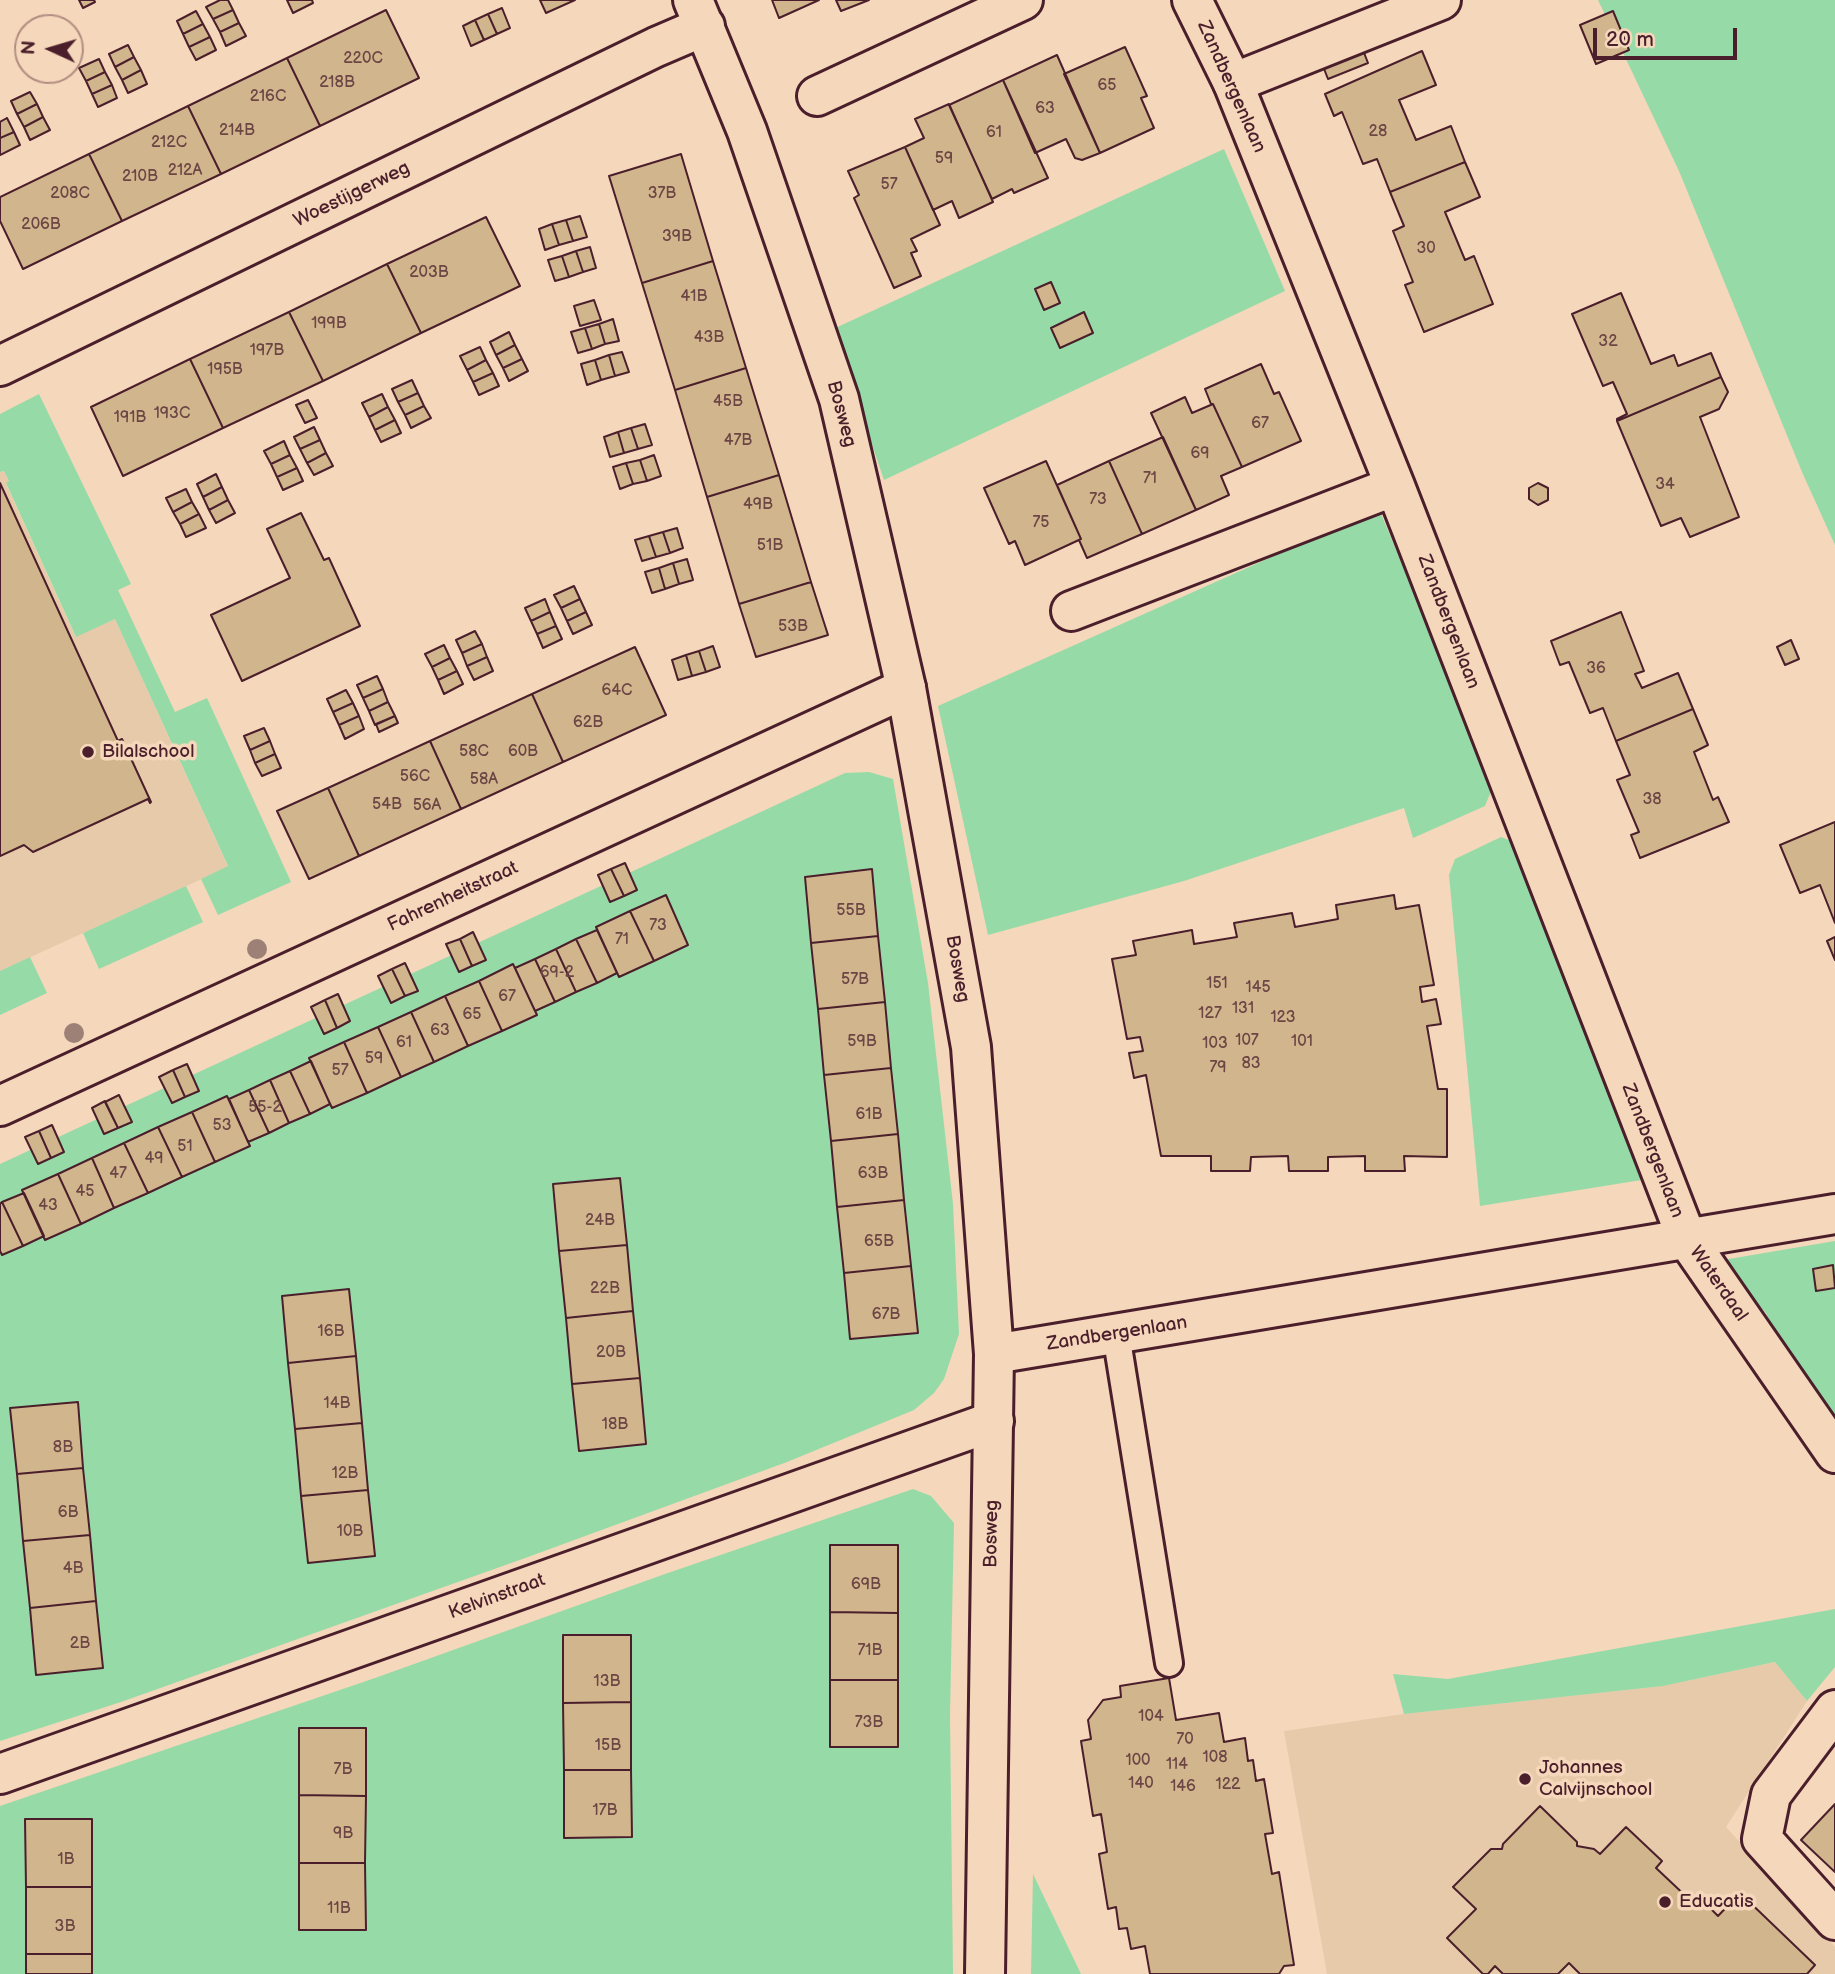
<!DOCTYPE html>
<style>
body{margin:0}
#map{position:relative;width:1835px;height:1974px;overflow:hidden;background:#f5d7bb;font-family:"Balsamiq Sans",sans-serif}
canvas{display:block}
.north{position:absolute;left:14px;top:14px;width:70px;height:70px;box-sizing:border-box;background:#f5d7bb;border:2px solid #b18d81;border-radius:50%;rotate:274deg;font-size:19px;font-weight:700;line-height:28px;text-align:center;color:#4a1f2b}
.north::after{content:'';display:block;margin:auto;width:24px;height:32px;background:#4a1f2b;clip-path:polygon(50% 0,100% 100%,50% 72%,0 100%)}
.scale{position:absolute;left:1593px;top:28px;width:144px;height:32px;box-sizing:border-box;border:4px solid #4a1f2b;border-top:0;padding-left:9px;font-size:21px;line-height:24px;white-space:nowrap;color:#4a1f2b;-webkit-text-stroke:5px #f5d7bb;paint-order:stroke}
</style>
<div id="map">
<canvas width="1835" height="1974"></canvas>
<div class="north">N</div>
<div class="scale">20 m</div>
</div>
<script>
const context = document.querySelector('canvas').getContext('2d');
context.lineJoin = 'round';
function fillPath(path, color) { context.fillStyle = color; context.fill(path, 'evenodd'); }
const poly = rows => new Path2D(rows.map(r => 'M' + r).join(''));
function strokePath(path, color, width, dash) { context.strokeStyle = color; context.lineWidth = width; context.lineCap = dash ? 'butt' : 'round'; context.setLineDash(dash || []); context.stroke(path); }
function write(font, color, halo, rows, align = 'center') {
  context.font = font + ' "Balsamiq Sans",sans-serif'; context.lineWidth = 7; context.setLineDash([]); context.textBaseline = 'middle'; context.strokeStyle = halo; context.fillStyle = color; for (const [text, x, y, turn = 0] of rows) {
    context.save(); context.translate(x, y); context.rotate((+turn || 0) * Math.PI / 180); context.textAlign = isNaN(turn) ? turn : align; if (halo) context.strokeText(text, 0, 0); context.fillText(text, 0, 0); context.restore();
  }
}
fillPath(poly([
 [4,471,9,482,6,484,75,636,115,619,228,867,0,971,0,472],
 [1776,1662,1807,1701,1726,1827,1835,1947,1835,1974,1327,1974,1284,1731,1404,1714,1662,1686]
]), '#e7caaa');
fillPath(poly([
 [1598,0,1835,0,1835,545,1802,472,1679,171],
 [1224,149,1285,291,884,480,833,329],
 [39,394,131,584,118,590,175,712,207,698,291,882,218,915,201,879,228,866,115,619,76,637,6,483,9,481,4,471,0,472,0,414],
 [1379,509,1494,784,1485,806,1413,838,1404,808,1184,881,988,935,938,706],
 [869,772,893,779,928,983,953,1204,959,1334,944,1379,934,1393,914,1410,787,1462,528,1557,121,1702,0,1741,0,1164,845,773],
 [1501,837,1519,844,1660,1177,1480,1206,1449,875,1455,859],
 [186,886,203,922,99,969,83,933],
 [30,957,47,993,0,1015,0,971],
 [1835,1241,1835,1420,1779,1346,1766,1313,1717,1261],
 [913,1489,931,1496,954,1523,950,1714,953,1974,0,1974,0,1806,375,1678,665,1574],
 [1835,1609,1835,1667,1807,1701,1775,1662,1663,1686,1404,1714,1393,1674,1448,1679],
 [1033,1874,1081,1974,1031,1974]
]), '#96dba7');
const building = poly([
 [79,0,94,0,95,2,83,8,79,0],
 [220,0,228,0,233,10,213,19,206,7,220,0],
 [287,0,312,0,313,3,293,13,287,0],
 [540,0,575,0,546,13,540,0],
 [772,0,819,0,779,18,772,0],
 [836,0,869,0,841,11,836,0],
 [502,8,510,28,497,34,488,14,502,8],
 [233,10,239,23,220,32,213,19,233,10],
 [386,10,419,78,320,126,287,58,386,10],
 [196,11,203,24,183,34,177,21,196,11],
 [1613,11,1629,50,1596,64,1580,25,1613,11],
 [488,14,497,34,484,40,475,20,488,14],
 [475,20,484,40,471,46,463,26,475,20],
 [239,23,246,36,226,46,220,32,239,23],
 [203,24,210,37,189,47,183,34,203,24],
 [210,37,216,50,196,60,189,47,210,37],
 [1359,40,1368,63,1328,79,1319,56,1359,40],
 [128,45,134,57,115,67,109,54,128,45],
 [1125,47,1147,96,1141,98,1154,128,1100,153,1064,74,1125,47],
 [1422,51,1436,85,1399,100,1416,140,1451,126,1465,162,1390,192,1377,159,1363,164,1342,112,1334,116,1325,94,1422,51],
 [1057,55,1100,153,1082,160,1075,158,1066,139,1035,153,1003,80,1057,55],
 [134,57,141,70,122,80,115,67,134,57],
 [287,58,320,126,221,174,188,106,287,58],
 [99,59,105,72,86,81,79,68,99,59],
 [141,70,147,84,128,93,122,80,141,70],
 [105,72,112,85,92,94,86,81,105,72],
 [1003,80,1048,178,1014,193,1012,189,992,199,949,105,1003,80],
 [112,85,117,98,98,107,92,94,112,85],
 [30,92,37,104,17,114,11,101,30,92],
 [37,104,43,117,24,127,17,114,37,104],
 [949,104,993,202,959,218,952,201,933,210,905,147,924,138,915,119,949,104],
 [188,106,221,174,122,221,89,154,188,106],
 [43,117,50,130,30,140,24,127,43,117],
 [7,118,14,132,0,138,0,122,7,118],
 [14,132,20,145,0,155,0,138,14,132],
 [905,147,940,225,911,239,917,251,911,253,921,276,894,288,854,198,859,195,848,171,905,147],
 [89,154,122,221,23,269,0,221,0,197,89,154],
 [681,154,713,261,642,283,609,176,681,154],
 [1465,162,1480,197,1445,212,1465,260,1474,256,1493,304,1424,332,1405,285,1413,282,1393,231,1404,226,1390,192,1465,162],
 [580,216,587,237,573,241,566,220,580,216],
 [486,217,520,286,421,333,387,264,486,217],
 [566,220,573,241,559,245,552,224,566,220],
 [552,224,559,245,545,250,539,229,552,224],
 [590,247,596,268,583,272,576,251,590,247],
 [576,251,583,272,569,277,562,256,576,251],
 [562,256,569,277,555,281,548,260,562,256],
 [713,261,746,368,675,390,642,283,713,261],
 [387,264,421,333,323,381,289,312,387,264],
 [1051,282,1060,303,1044,310,1035,289,1051,282],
 [1621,293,1651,364,1674,355,1678,366,1711,353,1721,377,1617,421,1617,419,1627,414,1613,382,1603,386,1572,314,1621,293],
 [594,300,601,320,580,326,574,306,594,300],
 [289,312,323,381,223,428,190,359,289,312],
 [1084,312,1093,333,1060,348,1051,328,1084,312],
 [613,319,619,341,605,344,599,324,613,319],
 [599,324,605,344,592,349,585,328,599,324],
 [585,328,592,349,578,353,571,332,585,328],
 [509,332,515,345,496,355,490,342,509,332],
 [515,345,522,359,503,368,496,355,515,345],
 [480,347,486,360,467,370,460,356,480,347],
 [622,352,629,372,615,376,609,355,622,352],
 [609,355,615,376,601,380,595,360,609,355],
 [190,359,223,428,123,476,91,407,190,359],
 [522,359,528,371,509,381,503,368,522,359],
 [486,360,493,373,473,382,467,370,486,360],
 [595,360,601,380,587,385,581,364,595,360],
 [1261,364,1274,394,1279,392,1301,441,1242,467,1213,404,1211,404,1205,389,1261,364],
 [746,368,779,475,707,497,675,390,746,368],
 [493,373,499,386,479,395,473,382,493,373],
 [1721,377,1728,392,1719,409,1700,417,1739,517,1690,537,1681,518,1661,526,1617,421,1721,377],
 [412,380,418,393,398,402,392,389,412,380],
 [418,393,424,406,405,415,398,402,418,393],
 [382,394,388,407,369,417,362,403,382,394],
 [1185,397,1192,413,1213,404,1242,467,1221,476,1229,495,1196,510,1151,413,1185,397],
 [308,400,317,418,305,423,296,405,308,400],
 [424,406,431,418,411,428,405,415,424,406],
 [388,407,395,420,375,430,369,417,388,407],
 [395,420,401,433,381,442,375,430,395,420],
 [645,424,652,445,638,449,631,428,645,424],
 [314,427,320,440,300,449,294,437,314,427],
 [631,428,638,449,624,453,618,432,631,428],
 [618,432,624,453,610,457,604,437,618,432],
 [1163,437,1196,510,1142,534,1109,461,1163,437],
 [320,440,326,453,307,463,300,449,320,440],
 [284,441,290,455,271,464,264,451,284,441],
 [326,453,333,466,314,475,307,463,326,453],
 [290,455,297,468,277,477,271,464,290,455],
 [654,455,661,476,647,481,640,460,654,455],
 [640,460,647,481,633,484,626,463,640,460],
 [1046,461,1081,539,1025,565,1015,541,1009,544,984,488,1046,461],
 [1109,461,1142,534,1087,558,1079,540,1081,539,1057,485,1109,461],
 [626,463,633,484,620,489,613,467,626,463],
 [297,468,303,481,283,490,277,477,297,468],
 [216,474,222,487,203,497,197,484,216,474],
 [779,475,811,582,739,604,707,497,779,475],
 [0,483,118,741,122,739,151,802,150,803,148,799,33,852,24,845,0,856,0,483],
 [1538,483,1548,488,1548,500,1538,505,1529,499,1529,488,1538,483],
 [222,487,228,500,209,510,203,497,222,487],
 [186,489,192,502,173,512,166,498,186,489],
 [228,500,235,513,216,523,209,510,228,500],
 [192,502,199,514,180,524,173,512,192,502],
 [301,513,324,560,329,558,360,626,242,681,211,615,290,578,267,529,301,513],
 [199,514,206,528,186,537,180,524,199,514],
 [677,528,683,548,670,553,663,532,677,528],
 [663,532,670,553,656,557,649,536,663,532],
 [649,536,656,557,642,561,635,540,649,536],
 [687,559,693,580,679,584,673,563,687,559],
 [673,563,679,584,665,589,659,568,673,563],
 [659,568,665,589,652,593,645,572,659,568],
 [811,582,828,635,756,657,739,604,811,582],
 [574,586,580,599,561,608,554,595,574,586],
 [545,599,550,612,531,621,525,608,545,599],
 [580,599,586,612,567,621,561,608,580,599],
 [550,612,556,626,537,634,531,621,550,612],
 [586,612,592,625,573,634,567,621,586,612],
 [1621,612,1644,671,1635,674,1642,688,1678,673,1693,709,1616,741,1603,708,1590,713,1569,662,1560,665,1551,641,1621,612],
 [556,626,562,639,543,648,537,634,556,626],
 [475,631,482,644,462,653,456,640,475,631],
 [1791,640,1799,659,1785,665,1777,647,1791,640],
 [482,644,487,657,467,666,462,653,482,644],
 [444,645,450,658,432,667,425,654,444,645],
 [713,646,720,667,706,672,699,651,713,646],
 [635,647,666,715,563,762,532,694,635,647],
 [699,651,706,672,692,676,686,655,699,651],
 [686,655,692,676,678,680,672,660,686,655],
 [487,657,493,671,474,680,467,666,487,657],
 [450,658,457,671,438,680,432,667,450,658],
 [457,671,463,684,444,694,438,680,457,671],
 [377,676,383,689,363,698,357,685,377,676],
 [383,689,388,702,369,711,363,698,383,689],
 [346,690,353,703,333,712,327,699,346,690],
 [532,694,563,762,461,809,430,741,532,694],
 [388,702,395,716,375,725,369,711,388,702],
 [353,703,359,716,339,725,333,712,353,703],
 [1693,709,1708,745,1694,752,1713,800,1718,797,1729,822,1640,858,1631,835,1639,832,1617,780,1630,775,1616,741,1693,709],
 [359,716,364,729,345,739,339,725,359,716],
 [395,716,398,723,379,732,376,724,395,716],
 [264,728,270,741,250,750,244,736,264,728],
 [270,741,275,754,255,763,250,750,270,741],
 [430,741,461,809,359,856,328,788,430,741],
 [275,754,281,768,262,776,255,763,275,754],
 [328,788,359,856,309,879,277,811,328,788],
 [1835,822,1835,923,1820,885,1800,893,1780,845,1835,822],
 [625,863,637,890,624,896,611,869,625,863],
 [611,869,624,896,610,902,598,875,611,869],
 [872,869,878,936,811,943,805,877,872,869],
 [666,895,688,945,654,961,630,911,666,895],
 [1394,895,1396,909,1419,905,1434,985,1420,987,1422,1002,1436,999,1441,1024,1427,1026,1438,1089,1447,1089,1447,1157,1404,1156,1405,1171,1365,1171,1365,1156,1328,1157,1328,1171,1289,1171,1288,1156,1251,1157,1250,1171,1211,1171,1211,1156,1161,1156,1146,1075,1134,1078,1129,1053,1143,1051,1140,1037,1127,1039,1112,959,1136,955,1133,941,1192,930,1194,944,1237,937,1234,923,1292,913,1295,927,1338,919,1336,905,1394,895],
 [630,911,654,961,619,977,596,927,630,911],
 [597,930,617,973,597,983,576,939,597,930],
 [473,932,486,960,472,966,460,939,473,932],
 [878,936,885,1002,818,1009,811,943,878,936],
 [1835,937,1835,960,1827,941,1835,937],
 [460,939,472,966,459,972,446,944,460,939],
 [576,939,597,983,576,992,556,949,576,939],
 [556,949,576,992,555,1002,535,959,556,949],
 [535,959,555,1002,535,1011,515,968,535,959],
 [405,963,418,991,405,996,392,969,405,963],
 [513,964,537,1015,502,1031,479,981,513,964],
 [392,969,405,996,391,1003,378,976,392,969],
 [479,981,502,1031,468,1046,445,996,479,981],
 [338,994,350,1021,337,1028,325,1000,338,994],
 [445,996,468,1046,434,1062,411,1012,445,996],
 [325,1000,337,1028,324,1034,311,1007,325,1000],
 [885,1002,891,1068,824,1075,818,1009,885,1002],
 [411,1012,434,1062,401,1077,378,1027,411,1012],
 [378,1027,401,1077,367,1093,344,1042,378,1027],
 [344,1042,367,1093,332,1108,309,1058,344,1042],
 [311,1061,330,1104,310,1114,290,1071,311,1061],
 [187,1064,199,1091,185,1097,173,1070,187,1064],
 [891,1068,898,1134,831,1141,824,1075,891,1068],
 [173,1070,185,1097,172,1103,159,1077,173,1070],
 [290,1071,310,1114,289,1123,270,1080,290,1071],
 [270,1080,289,1123,269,1133,249,1090,270,1080],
 [249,1090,269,1133,248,1142,229,1099,249,1090],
 [119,1095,132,1122,118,1128,105,1102,119,1095],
 [227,1096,250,1146,215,1162,192,1112,227,1096],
 [105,1101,118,1128,104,1134,92,1108,105,1101],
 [192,1112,215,1162,182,1177,158,1127,192,1112],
 [52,1125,64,1152,51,1158,39,1131,52,1125],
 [158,1127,182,1177,148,1193,124,1143,158,1127],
 [39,1131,51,1158,38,1164,25,1137,39,1131],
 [898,1134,904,1200,837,1207,831,1141,898,1134],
 [124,1143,148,1193,114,1208,92,1158,124,1143],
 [92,1158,114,1208,81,1224,58,1174,92,1158],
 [58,1174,81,1224,45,1240,22,1190,58,1174],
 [620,1178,627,1245,559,1251,553,1184,620,1178],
 [24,1193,44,1236,23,1246,2,1202,24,1193],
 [904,1200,911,1266,844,1273,837,1207,904,1200],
 [2,1202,23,1246,2,1255,0,1251,0,1204,2,1202],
 [627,1245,633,1311,566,1318,559,1251,627,1245],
 [1833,1265,1835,1288,1816,1291,1813,1269,1833,1265],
 [911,1266,918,1333,850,1339,844,1273,911,1266],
 [349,1289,356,1356,288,1363,282,1296,349,1289],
 [633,1311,640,1378,572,1384,566,1318,633,1311],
 [356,1356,362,1423,295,1429,288,1363,356,1356],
 [640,1378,646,1444,579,1451,572,1384,640,1378],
 [78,1402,83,1468,17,1474,10,1408,78,1402],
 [362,1423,368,1490,301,1496,295,1429,362,1423],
 [83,1468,90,1535,23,1541,17,1474,83,1468],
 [368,1490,375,1556,308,1563,301,1496,368,1490],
 [90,1535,96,1601,30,1608,23,1541,90,1535],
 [830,1545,898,1545,898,1613,830,1612,830,1545],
 [96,1601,103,1668,36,1675,30,1608,96,1601],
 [830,1612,898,1613,898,1680,830,1680,830,1612],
 [563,1635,631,1635,631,1702,563,1703,563,1635],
 [1169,1678,1176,1720,1219,1713,1224,1742,1245,1738,1248,1761,1253,1760,1256,1781,1264,1779,1273,1833,1265,1834,1272,1874,1279,1872,1294,1965,1284,1966,1279,1974,1150,1974,1145,1946,1131,1949,1127,1928,1119,1929,1116,1907,1108,1909,1099,1854,1107,1852,1101,1814,1093,1816,1081,1741,1091,1739,1088,1720,1103,1700,1121,1697,1120,1686,1169,1678],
 [830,1680,898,1680,898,1747,830,1747,830,1680],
 [631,1702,631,1770,564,1770,563,1703,631,1702],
 [299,1728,366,1728,366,1796,299,1795,299,1728],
 [564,1770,631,1770,632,1837,564,1838,564,1770],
 [299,1795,366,1796,365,1863,299,1863,299,1795],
 [1835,1804,1835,1872,1801,1840,1835,1804],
 [1540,1806,1577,1842,1577,1846,1594,1849,1600,1854,1626,1827,1662,1861,1656,1868,1691,1901,1697,1895,1718,1916,1740,1893,1815,1965,1807,1974,1580,1974,1569,1963,1558,1974,1503,1974,1495,1966,1488,1974,1483,1974,1447,1938,1476,1909,1453,1887,1491,1849,1502,1849,1503,1844,1540,1806],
 [25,1819,92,1819,92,1887,26,1887,25,1819],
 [299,1863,365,1863,366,1930,299,1930,299,1863],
 [26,1887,92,1887,92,1954,26,1954,26,1887],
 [26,1954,92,1954,92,1974,26,1974,26,1954]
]);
fillPath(building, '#d1b68d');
strokePath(building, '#4a1f2b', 2);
const service = poly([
 [1116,1334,1169,1663]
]);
const pedestrian = poly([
 [1233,83,1441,0]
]);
const minor = poly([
 [1192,0,1233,83,1395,486,1687,1239,1835,1453],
 [817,96,1023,0],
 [0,366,656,47,705,26],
 [1071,611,1395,486],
 [0,1106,906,688],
 [994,1354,1835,1214],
 [1835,1710,1771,1795,1762,1839,1835,1920],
 [0,1774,994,1421]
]);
const tertiary = poly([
 [693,0,747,131,839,399,906,688,971,1047,994,1354,985,1974]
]);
strokePath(service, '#4a1f2b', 32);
strokePath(pedestrian, '#4a1f2b', 44);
strokePath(minor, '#4a1f2b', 44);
strokePath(tertiary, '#4a1f2b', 44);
strokePath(service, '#f5d7bb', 26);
strokePath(pedestrian, '#f5d7bb', 38);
strokePath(minor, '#f5d7bb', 38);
strokePath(tertiary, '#f5d7bb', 38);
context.fillStyle = '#9d8176';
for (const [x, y] of [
 [257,949],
 [74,1033]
]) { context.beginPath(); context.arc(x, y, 10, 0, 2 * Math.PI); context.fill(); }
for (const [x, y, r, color] of [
 [88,752,7,"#4a1f2b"],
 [1525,1779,7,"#4a1f2b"],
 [1665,1902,7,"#4a1f2b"]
]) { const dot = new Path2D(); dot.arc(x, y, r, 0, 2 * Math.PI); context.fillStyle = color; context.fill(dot); strokePath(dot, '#f5d7bb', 2.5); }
write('16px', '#6c4544', null, [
 ["220C",363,59],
 ["218B",337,83],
 ["65",1107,86],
 ["216C",268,97],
 ["63",1045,109],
 ["214B",237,131],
 ["28",1378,132],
 ["61",994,133],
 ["212C",169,143],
 ["59",944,159],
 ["212A",185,171],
 ["210B",140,177],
 ["57",889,185],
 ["208C",70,194],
 ["37B",662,194],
 ["206B",41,225],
 ["39B",677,237],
 ["30",1426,249],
 ["203B",429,273],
 ["41B",694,297],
 ["199B",329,324],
 ["43B",709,338],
 ["32",1608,342],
 ["197B",267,351],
 ["195B",225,370],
 ["45B",728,402],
 ["193C",172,414],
 ["191B",130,418],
 ["67",1260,424],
 ["47B",738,441],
 ["69",1200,454],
 ["71",1150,479],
 ["34",1665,485],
 ["73",1098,500],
 ["49B",758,505],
 ["75",1041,523],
 ["51B",770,546],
 ["53B",793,627],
 ["36",1596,669],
 ["64C",617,691],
 ["62B",588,723],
 ["58C",474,752],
 ["60B",523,752],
 ["56C",415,777],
 ["58A",484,780],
 ["38",1652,800],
 ["54B",387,805],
 ["56A",427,806],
 ["55B",851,911],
 ["73",658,926],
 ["71",622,940],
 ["69-2",557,973],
 ["57B",855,980],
 ["151",1217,984],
 ["145",1258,988],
 ["67",507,997],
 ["131",1243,1009],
 ["127",1210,1014],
 ["65",472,1015],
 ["123",1283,1018],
 ["63",440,1031],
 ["107",1247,1041],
 ["59B",862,1042],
 ["101",1302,1042],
 ["61",404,1043],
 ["103",1215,1044],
 ["59",374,1059],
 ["83",1251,1064],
 ["79",1218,1068],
 ["57",340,1071],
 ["55-2",265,1108],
 ["61B",869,1115],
 ["53",222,1126],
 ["51",185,1147],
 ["49",154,1159],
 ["47",118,1174],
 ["63B",873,1174],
 ["45",85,1192],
 ["43",48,1206],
 ["24B",600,1221],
 ["65B",879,1242],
 ["22B",605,1289],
 ["67B",886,1315],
 ["16B",331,1332],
 ["20B",611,1353],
 ["14B",337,1404],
 ["18B",615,1425],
 ["8B",63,1448],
 ["12B",345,1474],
 ["6B",68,1513],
 ["10B",350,1532],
 ["4B",73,1569],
 ["69B",866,1585],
 ["2B",80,1644],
 ["71B",870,1651],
 ["13B",607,1682],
 ["104",1151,1717],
 ["73B",869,1723],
 ["70",1185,1740],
 ["15B",608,1746],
 ["108",1215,1758],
 ["100",1138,1761],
 ["114",1177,1765],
 ["7B",343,1770],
 ["140",1141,1784],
 ["122",1228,1785],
 ["146",1183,1787],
 ["17B",605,1811],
 ["9B",343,1834],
 ["1B",66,1860],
 ["11B",339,1909],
 ["3B",65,1927]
]);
write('19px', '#4a1f2b', '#f5d7bb', [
 ["Zandbergenlaan",1231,87,66],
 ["Woestijgerweg",352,195,-26],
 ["Bosweg",841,414,75],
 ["Zandbergenlaan",1448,622,69],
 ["Fahrenheitstraat",453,897,-25],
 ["Bosweg",957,969,80],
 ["Zandbergenlaan",1652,1151,69],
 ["Waterdaal",1718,1284,55],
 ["Zandbergenlaan",1117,1334,-9],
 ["Bosweg",992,1534,-89],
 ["Kelvinstraat",497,1597,-20]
]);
write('19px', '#4a1f2b', '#f5d7bb', [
 ["Bilalschool",102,752],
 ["Johannes",1539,1768],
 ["Calvijnschool",1539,1790],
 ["Educatis",1679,1902]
], 'left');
</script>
